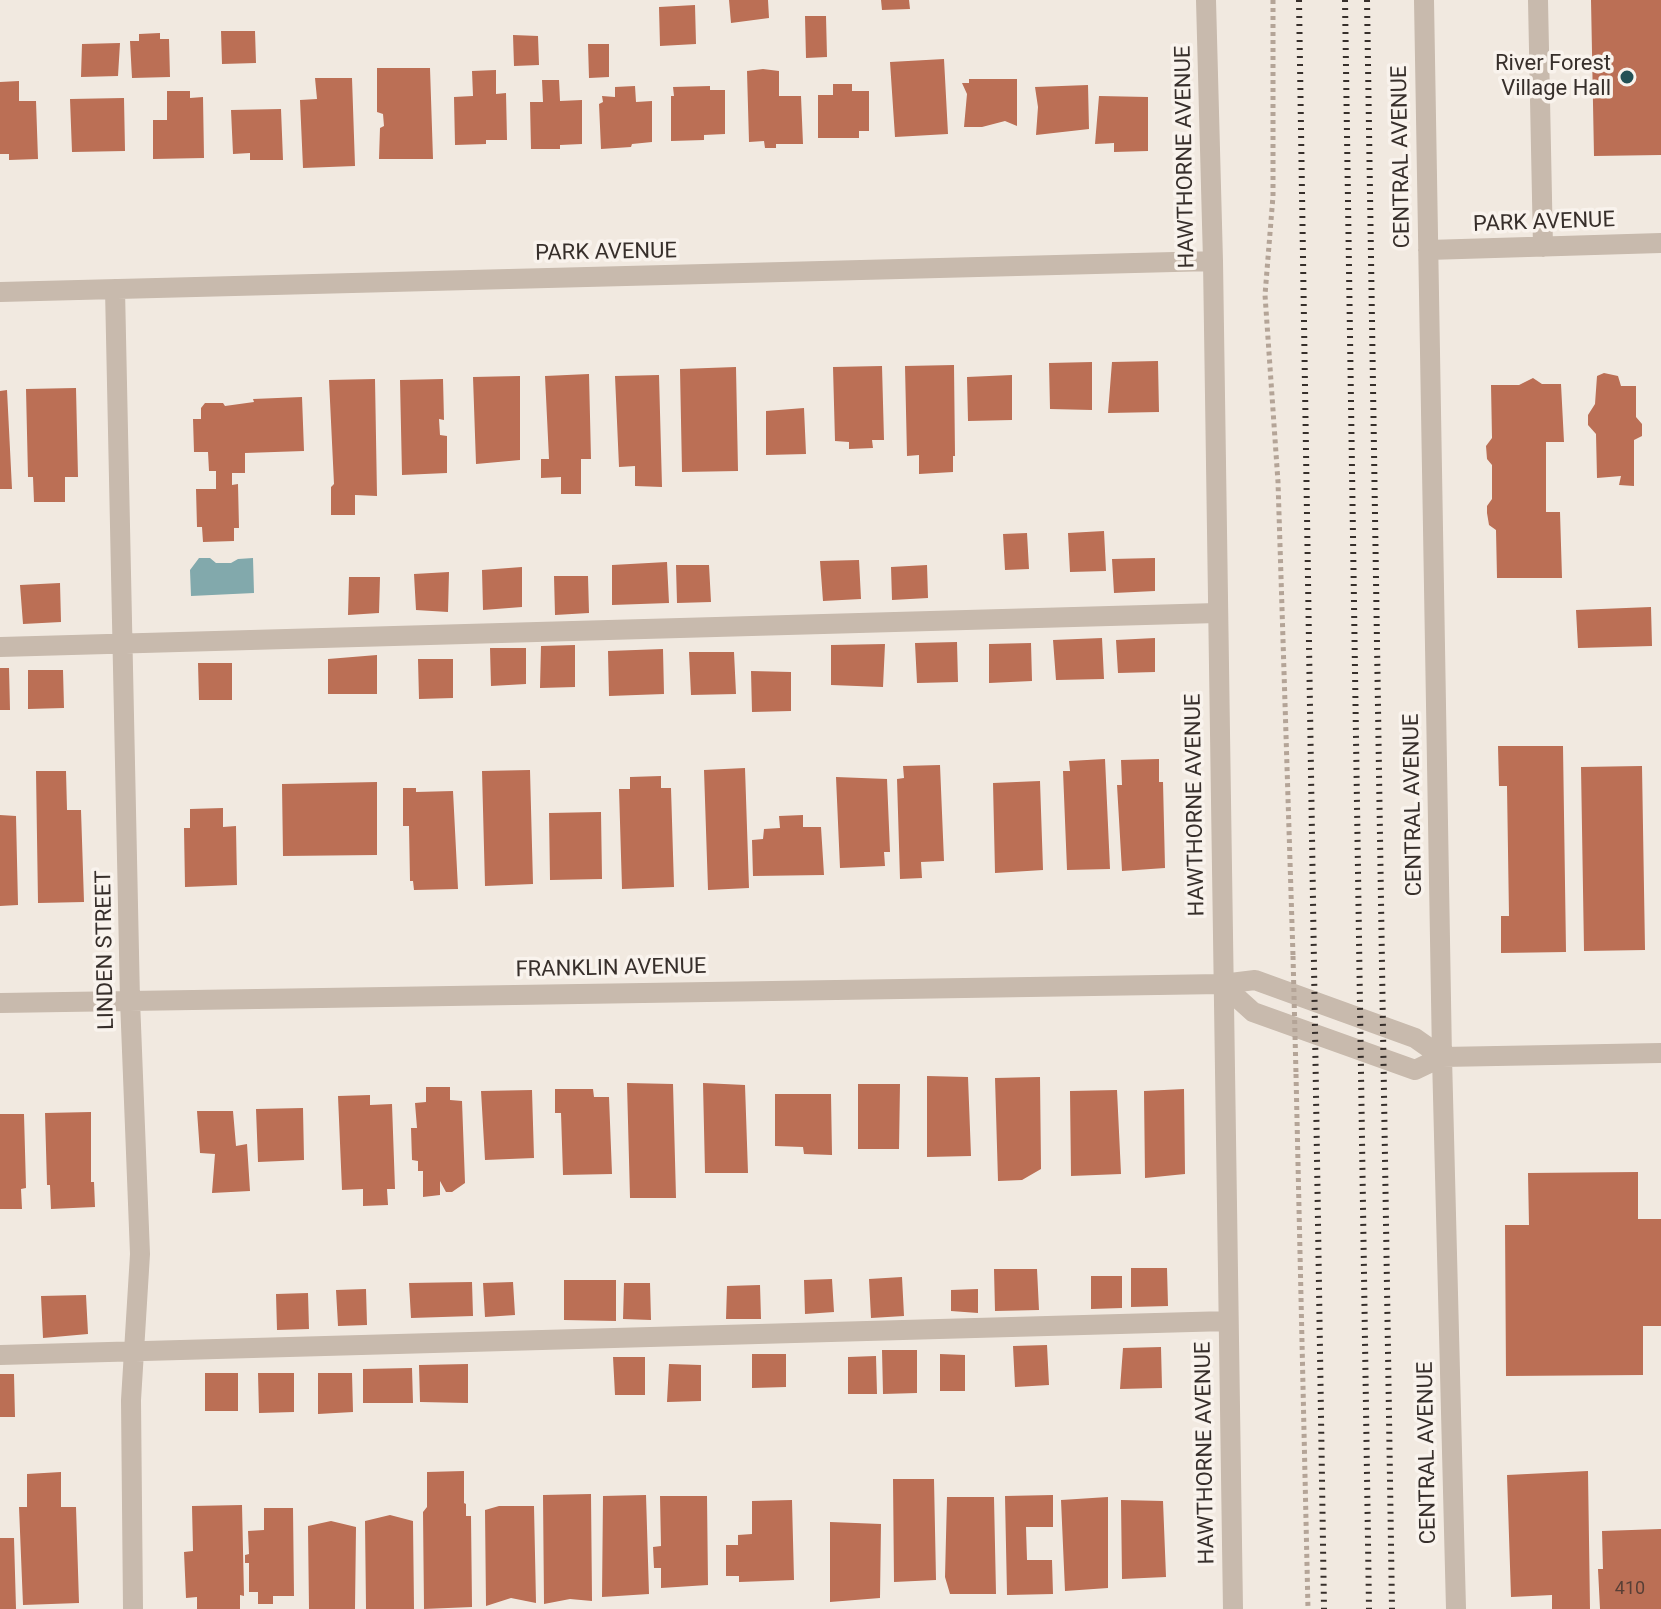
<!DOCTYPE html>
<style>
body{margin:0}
canvas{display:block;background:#f1e9e0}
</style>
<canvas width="1661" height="1609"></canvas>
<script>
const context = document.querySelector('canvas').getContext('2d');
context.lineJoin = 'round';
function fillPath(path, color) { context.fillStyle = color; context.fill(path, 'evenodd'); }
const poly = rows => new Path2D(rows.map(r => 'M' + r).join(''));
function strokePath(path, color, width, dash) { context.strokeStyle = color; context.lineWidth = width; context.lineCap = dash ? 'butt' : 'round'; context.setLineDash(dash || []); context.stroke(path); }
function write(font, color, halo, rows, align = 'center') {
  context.font = font + ' Roboto,sans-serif'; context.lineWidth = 7; context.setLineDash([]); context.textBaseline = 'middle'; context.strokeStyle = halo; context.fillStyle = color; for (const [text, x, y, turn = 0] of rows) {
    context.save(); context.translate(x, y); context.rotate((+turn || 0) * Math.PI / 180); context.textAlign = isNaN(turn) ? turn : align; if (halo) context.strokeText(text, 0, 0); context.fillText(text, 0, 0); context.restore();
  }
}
fillPath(poly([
 [199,558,210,558,216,563,231,563,238,559,253,558,254,593,191,596,190,570]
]), '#82a9ac');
fillPath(poly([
 [729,0,768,0,769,18,731,23],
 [881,0,909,0,910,9,882,10],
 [1591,0,1661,0,1661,155,1594,156],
 [695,5,696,44,660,46,659,7],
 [805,16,826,16,827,57,806,58],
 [221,31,255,31,256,63,222,64],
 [160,33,160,39,169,39,170,77,132,78,130,41,139,41,139,34],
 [513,35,538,36,539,65,514,66],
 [120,43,118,76,81,77,82,44],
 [588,44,609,44,609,77,589,78],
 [944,59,948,134,895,137,890,62],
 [377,68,430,68,433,159,379,159,380,128,384,126,383,114,377,112],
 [763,69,779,71,779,96,801,96,803,144,776,144,776,148,765,148,764,141,749,142,747,71],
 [496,70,496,94,506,93,507,140,486,140,486,144,455,145,454,97,473,96,472,71],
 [315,78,352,78,355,166,303,168,300,100,317,99],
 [969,79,1017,79,1017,126,1005,121,982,127,964,127,967,94,962,83,969,83],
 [542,80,559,80,560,101,582,100,582,144,560,145,560,149,531,149,530,102,543,102],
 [19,81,19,101,36,101,38,159,9,160,9,154,0,154,0,82],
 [833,84,852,84,852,91,869,91,869,131,859,131,859,138,818,138,818,95,833,95],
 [1088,85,1089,129,1036,135,1038,107,1035,87],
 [635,86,636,102,652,101,652,142,632,144,631,147,601,149,599,104,603,102,602,96,615,97,615,87],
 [710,86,710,90,725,90,725,134,704,135,704,140,671,141,671,96,674,96,673,87],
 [167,91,190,91,190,98,203,97,204,158,153,159,153,120,167,120],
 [1099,96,1148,97,1148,151,1114,152,1114,143,1095,144],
 [124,98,125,151,72,152,70,99],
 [281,109,283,160,250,160,250,153,233,154,231,110],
 [1158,361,1159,412,1108,413,1112,362],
 [1092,362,1092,410,1050,409,1049,363],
 [954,365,955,456,953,456,953,472,919,474,919,455,907,456,905,366],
 [882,366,884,440,872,440,873,448,849,449,849,442,835,441,833,367],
 [736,367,738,471,682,472,680,369],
 [1604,373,1618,376,1621,386,1636,386,1636,417,1642,424,1642,436,1634,440,1634,486,1619,485,1621,476,1597,478,1596,434,1588,425,1588,415,1595,404,1597,376],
 [589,374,591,459,581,459,581,494,561,494,561,477,541,478,541,459,549,459,545,376],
 [659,375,662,487,635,486,635,466,619,467,615,376],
 [1012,375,1012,420,968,421,967,377],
 [520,376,520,460,476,464,473,377],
 [1533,378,1542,384,1561,384,1564,442,1546,442,1546,512,1560,512,1562,578,1497,578,1496,530,1489,525,1487,513,1487,506,1492,499,1492,465,1487,459,1486,446,1492,438,1491,385,1519,385],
 [375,379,377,496,355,495,355,515,331,515,331,487,334,484,329,380],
 [443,379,444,420,439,419,440,435,447,436,447,473,402,475,400,380],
 [76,388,78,477,65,477,65,502,34,502,33,477,28,477,26,389],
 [7,390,12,489,0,489,0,391],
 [302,397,304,451,245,453,245,473,232,473,232,485,238,484,239,528,234,528,234,541,203,542,202,527,197,527,196,489,216,489,216,471,209,471,208,452,194,452,193,419,201,419,201,408,205,403,223,403,225,406,254,402,253,399],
 [804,408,806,454,766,455,766,411],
 [1104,531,1106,571,1070,572,1068,533],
 [1027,533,1029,569,1005,570,1003,534],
 [1155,558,1155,591,1114,593,1112,559],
 [859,560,861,599,823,601,820,561],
 [667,562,669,603,612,605,612,565],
 [676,565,709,565,711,602,677,603],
 [927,565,928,598,892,600,891,567],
 [522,567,522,607,483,610,482,570],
 [449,572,448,612,416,610,414,574],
 [554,576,588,576,589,613,555,615],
 [349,577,380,577,379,613,348,615],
 [60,583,61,622,23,624,20,585],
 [1651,607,1652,646,1578,648,1576,610],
 [1102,638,1104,679,1056,680,1053,640],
 [1155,638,1155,672,1118,673,1116,640],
 [957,642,958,682,917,683,915,643],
 [1031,643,1032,681,989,683,989,644],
 [885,644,883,687,831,685,831,645],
 [575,645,575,687,540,688,541,646],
 [490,648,526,648,526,684,491,686],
 [663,649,664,694,609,696,608,651],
 [689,652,734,652,736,694,691,695],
 [377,655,377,694,328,694,328,659],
 [418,659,453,659,453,698,419,699],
 [198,663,232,663,232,700,199,700],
 [0,668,9,668,10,710,0,710],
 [28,670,63,670,64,708,28,709],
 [751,671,791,672,791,711,752,712],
 [1498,746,1563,746,1566,952,1501,953,1501,916,1509,916,1507,786,1499,786],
 [1105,759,1110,869,1067,870,1063,771,1070,771,1069,761],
 [1159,759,1159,782,1163,782,1165,868,1122,871,1117,785,1122,785,1121,760],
 [940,765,944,861,921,862,922,878,900,879,897,779,904,778,903,766],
 [1642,766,1645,950,1584,951,1581,767],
 [745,768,749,888,708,890,704,770],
 [530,770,533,884,485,886,482,771],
 [36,771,66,771,67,810,81,810,84,902,38,903],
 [661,776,661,788,671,788,674,887,622,889,619,789,630,789,630,777],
 [836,777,887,779,890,852,884,852,885,866,840,868],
 [1040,781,1043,870,995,873,993,783],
 [377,782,377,855,283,856,282,784],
 [403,788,416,788,416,792,453,791,458,889,414,890,413,881,410,881,409,826,403,826],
 [223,808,223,827,236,826,237,885,185,887,184,828,190,828,190,809],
 [601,812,602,879,550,880,549,813],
 [0,815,16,816,18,905,0,906],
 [803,815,803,827,821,827,824,875,753,876,752,840,763,839,764,829,780,828,779,816],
 [927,1076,968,1077,971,1156,927,1157],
 [1040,1077,1041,1169,1022,1180,998,1181,995,1078],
 [627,1083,673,1084,676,1198,630,1198],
 [703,1083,745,1085,748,1173,705,1173],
 [858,1084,900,1084,899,1149,858,1149],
 [426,1087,450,1087,450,1100,462,1101,465,1183,452,1192,446,1192,440,1181,440,1195,423,1197,423,1171,418,1171,418,1161,412,1160,411,1128,417,1128,415,1103,426,1102],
 [555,1089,593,1089,594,1097,609,1097,612,1174,563,1175,561,1113,555,1113],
 [1184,1089,1185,1174,1145,1178,1144,1091],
 [532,1090,534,1158,485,1160,481,1091],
 [1117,1090,1121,1174,1071,1176,1070,1091],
 [775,1094,831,1094,832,1155,804,1154,803,1147,775,1146],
 [370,1095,370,1105,392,1104,395,1189,387,1189,388,1205,363,1206,363,1189,342,1190,338,1096],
 [303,1108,304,1160,258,1162,256,1109],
 [197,1111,233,1111,236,1146,247,1144,250,1191,212,1193,215,1154,200,1153],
 [91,1112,91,1182,94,1182,95,1207,51,1209,50,1185,47,1185,45,1113],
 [0,1114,24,1114,26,1188,21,1189,22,1209,0,1209],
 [1638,1172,1638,1219,1661,1219,1661,1326,1643,1326,1643,1375,1506,1376,1505,1225,1529,1225,1528,1173],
 [1131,1268,1167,1268,1168,1306,1131,1307],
 [994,1269,1037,1269,1039,1310,995,1311],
 [1091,1276,1122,1276,1122,1308,1091,1309],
 [902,1277,904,1316,871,1318,869,1279],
 [832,1279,834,1312,805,1314,804,1280],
 [564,1280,616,1280,616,1321,564,1320],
 [472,1282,473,1316,411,1318,409,1283],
 [513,1282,515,1315,485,1317,483,1283],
 [624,1283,650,1283,651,1320,623,1319],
 [760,1285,761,1319,726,1319,727,1286],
 [366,1289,367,1325,338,1326,336,1290],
 [978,1289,978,1313,951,1311,951,1290],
 [308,1293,309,1329,277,1330,276,1294],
 [86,1295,88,1334,43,1338,41,1296],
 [1047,1345,1049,1385,1015,1387,1013,1346],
 [1161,1347,1162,1388,1120,1389,1123,1348],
 [882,1350,917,1350,917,1393,883,1394],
 [752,1354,786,1354,786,1387,752,1388],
 [940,1354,965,1355,965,1391,940,1391],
 [876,1356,877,1394,848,1394,848,1357],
 [613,1357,645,1357,645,1395,615,1395],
 [468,1364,468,1403,420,1402,419,1365],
 [669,1364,701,1365,701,1401,667,1402],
 [412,1368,413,1403,363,1403,363,1369],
 [205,1373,238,1373,238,1411,205,1411],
 [258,1373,294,1373,294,1412,259,1413],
 [318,1373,352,1373,353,1412,318,1414],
 [0,1374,14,1374,15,1417,0,1417],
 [464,1471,464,1503,466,1504,466,1516,471,1516,472,1607,424,1609,423,1512,427,1507,427,1472],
 [1588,1471,1590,1609,1552,1609,1552,1595,1511,1597,1507,1475],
 [61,1472,61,1507,76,1507,79,1603,23,1605,19,1507,27,1507,27,1474],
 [893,1479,934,1479,936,1580,894,1582],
 [591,1494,592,1601,570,1599,544,1604,543,1495],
 [646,1495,649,1594,602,1597,603,1496],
 [1053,1495,1053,1527,1026,1527,1027,1560,1052,1560,1053,1594,1007,1595,1005,1496],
 [660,1496,707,1496,708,1585,661,1588,661,1568,654,1568,653,1547,661,1546],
 [947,1497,994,1497,996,1594,950,1594,945,1577],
 [1108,1497,1108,1588,1065,1591,1061,1500],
 [792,1500,794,1580,739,1582,739,1576,726,1576,726,1545,738,1545,738,1535,752,1534,752,1501],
 [1121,1500,1163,1501,1166,1577,1122,1579],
 [242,1505,244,1596,240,1595,240,1609,197,1609,197,1597,186,1598,184,1552,193,1551,192,1506],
 [499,1506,534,1506,536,1603,511,1598,486,1606,485,1510],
 [264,1508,293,1508,294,1596,273,1596,273,1604,258,1604,258,1592,249,1592,249,1563,245,1563,245,1555,249,1554,248,1531,264,1530],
 [390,1515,413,1521,414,1609,366,1609,365,1521],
 [331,1521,356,1527,355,1609,309,1609,308,1526],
 [830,1522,881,1524,880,1598,830,1602],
 [1661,1529,1661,1609,1600,1609,1598,1569,1603,1569,1602,1531],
 [0,1538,14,1538,16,1609,0,1609]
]), '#bb6f55');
strokePath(poly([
 [1273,0,1273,196,1265,295,1278,482,1293,956],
 [1296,1074,1308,1609]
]), '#b4a497', 5, [4, 4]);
strokePath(poly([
 [1206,0,1213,261,1233,1609],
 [1424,0,1442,1057,1456,1609],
 [1538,0,1543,247],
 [1428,250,1661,243],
 [115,289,130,1000,140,1254,131,1400,133,1609],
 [0,292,1213,261],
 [0,647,1217,613],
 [1222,984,1253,1012,1415,1070,1442,1057,1661,1053],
 [0,1003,1222,984,1255,980,1415,1038,1442,1057],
 [0,1355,1228,1321]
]), '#c8baad', 20);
strokePath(poly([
 [1299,0,1324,1609],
 [1345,0,1369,1609],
 [1367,0,1392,1609]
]), '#372f2b', 6, [2, 6]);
strokePath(poly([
 [1293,956,1296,1074]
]), '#b4a497', 5, [4, 4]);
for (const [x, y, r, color] of [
 [1627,77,8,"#245155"]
]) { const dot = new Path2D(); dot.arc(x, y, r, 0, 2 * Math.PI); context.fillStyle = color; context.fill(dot); strokePath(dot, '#f9f3ed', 3); }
write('18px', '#583f36', null, [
 ["410",1630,1589]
]);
write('22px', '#372f2b', '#f9f3ed', [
 ["River Forest",1611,64],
 ["Village Hall",1611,89]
], 'right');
write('22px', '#372f2b', '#f9f3ed', [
 ["HAWTHORNE AVENUE",1186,157,-91],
 ["CENTRAL AVENUE",1402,157,-91],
 ["PARK AVENUE",1544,223,-2],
 ["PARK AVENUE",606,253,-1],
 ["HAWTHORNE AVENUE",1196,805,-91],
 ["CENTRAL AVENUE",1414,805,-91],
 ["LINDEN STREET",106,950,-91],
 ["FRANKLIN AVENUE",611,969,-1],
 ["HAWTHORNE AVENUE",1206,1453,-91],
 ["CENTRAL AVENUE",1428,1453,-91]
]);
</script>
